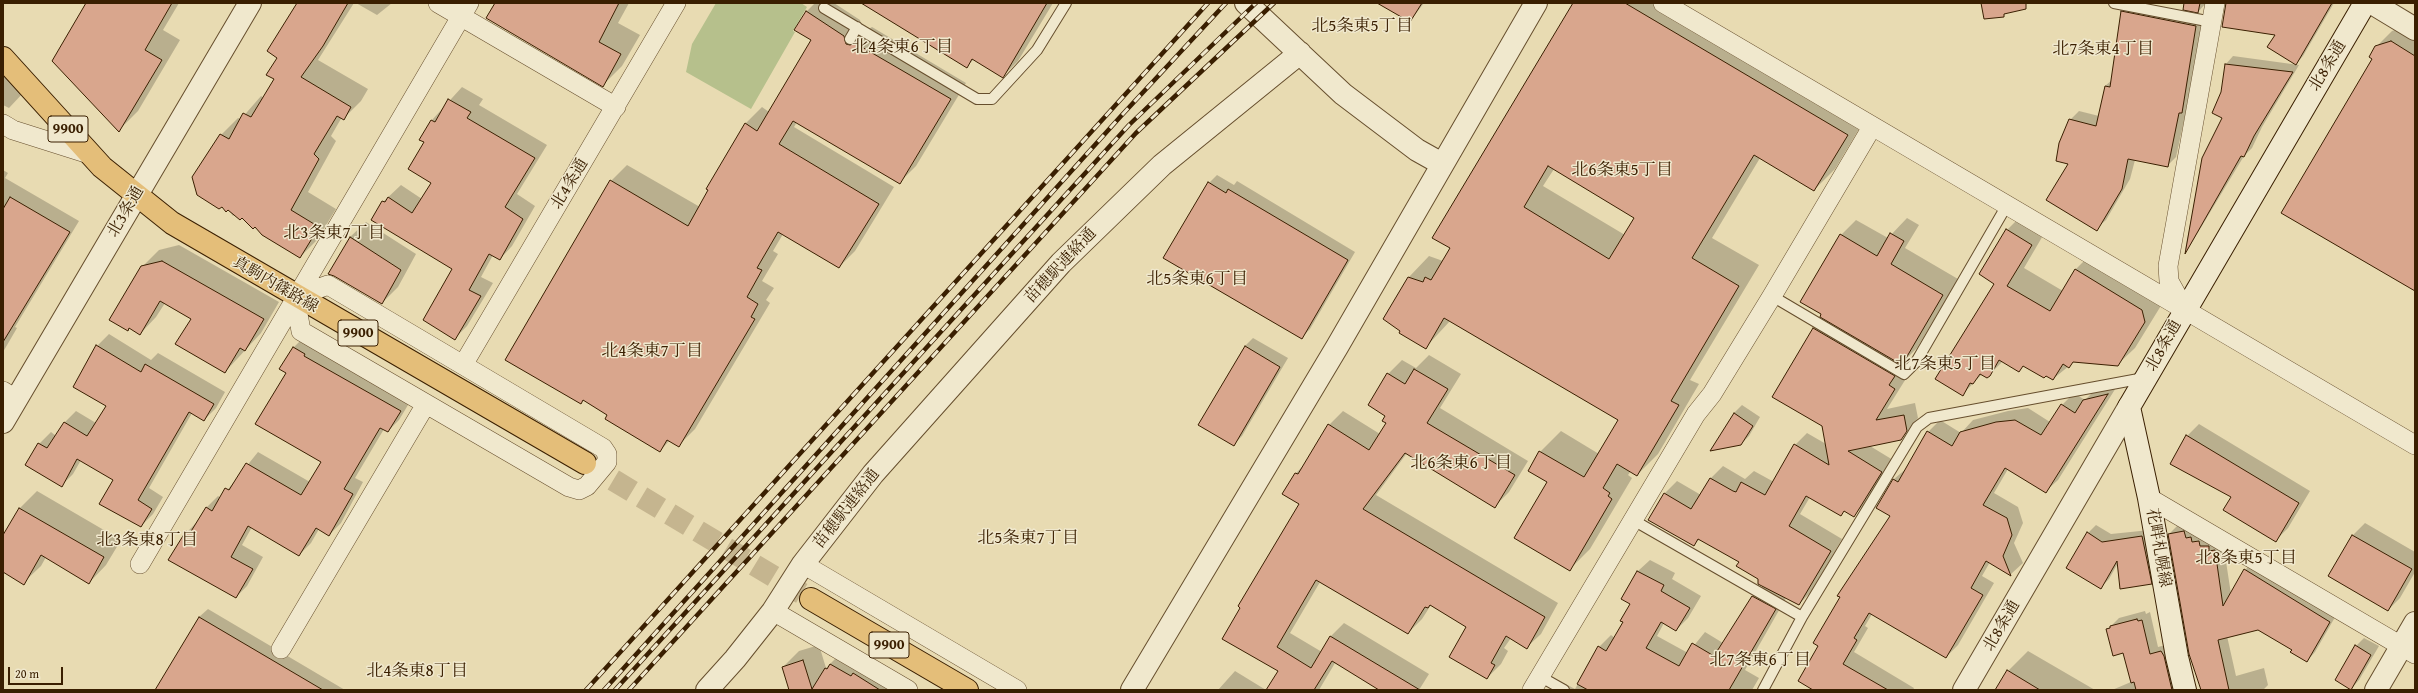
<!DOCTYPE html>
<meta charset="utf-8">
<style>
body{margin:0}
#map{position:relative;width:2418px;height:693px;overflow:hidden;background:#e8dbb2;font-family:"Gentium Book Plus",serif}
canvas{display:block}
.frame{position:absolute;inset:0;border:4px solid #3a1f01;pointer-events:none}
.scale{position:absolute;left:8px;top:667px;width:55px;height:18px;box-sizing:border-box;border:2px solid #3a1f01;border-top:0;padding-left:5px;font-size:12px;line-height:14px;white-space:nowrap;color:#3a1f01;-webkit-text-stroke:3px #f0e8cd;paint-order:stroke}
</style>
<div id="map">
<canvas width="2418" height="693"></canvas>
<div class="frame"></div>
<div class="scale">20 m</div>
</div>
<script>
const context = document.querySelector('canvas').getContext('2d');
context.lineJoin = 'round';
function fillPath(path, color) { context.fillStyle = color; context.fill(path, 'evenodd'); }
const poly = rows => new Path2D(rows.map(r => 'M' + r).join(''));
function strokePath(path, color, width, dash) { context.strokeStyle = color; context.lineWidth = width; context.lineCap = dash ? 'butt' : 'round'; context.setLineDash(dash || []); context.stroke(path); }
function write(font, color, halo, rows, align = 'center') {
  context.font = font + ' "Gentium Book Plus","Noto Serif JP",serif'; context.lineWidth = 3; context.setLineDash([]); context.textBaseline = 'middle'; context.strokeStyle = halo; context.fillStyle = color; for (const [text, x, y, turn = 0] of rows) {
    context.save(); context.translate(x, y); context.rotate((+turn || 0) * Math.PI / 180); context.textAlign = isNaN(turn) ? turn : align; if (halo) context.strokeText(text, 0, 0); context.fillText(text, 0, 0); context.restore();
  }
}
fillPath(poly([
 [716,3,801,3,807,7,793,31,795,32,751,109,686,72,692,44]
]), '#b6c08c');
fillPath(poly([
 [87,3,179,3,163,30,180,40,138,111,119,130],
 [298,3,354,3,318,60,368,89,361,101,344,118,342,117,331,136,336,141,308,192,336,209,317,240,300,257,255,225,235,214,233,216,228,209,221,135,238,118,241,119,261,96,264,98,275,79,279,57],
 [356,3,392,3,377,15],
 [496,3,629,3,618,23,640,35,622,66,603,85],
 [815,3,834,3,860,20,862,28,867,30,872,27,966,83,916,166,900,182,797,122,794,127,894,187,855,251,839,267,783,234,773,251,778,254,762,281,774,288,766,300,770,303,695,429,679,445,670,440,660,451,608,414,584,400,581,403,611,181,627,165,700,207,745,124,762,107,769,112,813,40,806,12],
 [863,3,1053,3,1018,61,1003,76,974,59,967,66],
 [1379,3,1424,3,1410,21],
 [1574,3,1681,3,1868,114,1835,169,1814,190,1760,158,1712,238,1759,265,1690,380,1699,384,1658,454,1637,475,1631,471,1628,475,1632,478,1590,549,1570,569,1540,452,1561,431,1599,454,1619,420,1450,321,1426,347,1384,318,1409,277,1429,256,1443,261],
 [1554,169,1635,217,1625,235,1543,186],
 [2131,3,2205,17,2190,103,2187,107,2176,157,2167,166,2135,160,2130,179,2106,220,2096,229,2069,163,2070,120,2079,111,2099,116,2105,86,2112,80,2122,12],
 [2185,3,2206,3,2198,12],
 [2226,3,2334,3,2303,56,2296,64,2276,35,2223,26],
 [2407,26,2415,31,2415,291,2373,59,2376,47,2392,31],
 [2233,56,2299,65,2262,127,2252,148,2244,156,2191,244,2185,250,2203,158,2223,117,2222,92,2226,64],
 [3,69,24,92,9,108,3,105],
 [462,87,483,99,479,105,547,145,517,194,535,206,512,246,500,259,493,255,481,277,493,283,467,326,455,338,453,269,383,202,401,185,422,199,432,182,425,142,421,140,432,120],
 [3,170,8,173,5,178,79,221,15,327,17,328,3,352],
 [1217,175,1234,185,1237,181,1355,252,1310,329,1302,337,1209,183],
 [2024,213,2048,227,2024,268,2063,291,2076,269,2093,252,2162,304,2135,348,2117,365,2075,361,2053,379,2024,365,2019,371,2003,361,1989,375,1982,374,1963,394,1995,284,2007,230],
 [1907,218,1919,225,1905,248,1958,279,1917,348,1903,362,1906,364,1901,373,1907,377,1887,409,1915,403,1918,418,1901,439,1870,446,1893,460,1866,503,1854,515,1810,497,1800,514,1842,539,1811,592,1799,604,1786,598,1745,670,1759,678,1752,690,1551,690,1560,681,1575,689,1599,647,1611,635,1615,638,1631,604,1622,599,1638,571,1650,560,1675,573,1672,579,1701,596,1688,618,1676,630,1664,623,1657,636,1688,653,1705,632,1723,643,1753,596,1763,586,1759,578,1740,562,1700,539,1693,545,1650,519,1665,493,1677,481,1701,495,1711,478,1723,466,1745,479,1754,471,1774,482,1795,445,1807,433,1826,444,1822,426,1774,397,1814,329,1824,318,1841,235,1856,220,1888,238],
 [366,222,416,254,398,287,382,303,350,237],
 [179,245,279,302,261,333,225,372,192,319,165,303,156,317,140,334,142,267,159,250],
 [109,334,151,360,158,353,225,392,216,408,204,420,192,413,149,488,163,497,153,514,141,526,114,480,81,460,73,474,61,486,39,444,51,432,56,436,65,422,76,411,96,423,107,406,97,346],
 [305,336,411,400,399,420,388,431,384,429,355,478,363,482,341,523,329,535,319,529,311,543,299,555,252,527,242,545,263,557,247,586,236,597,170,560,187,532,199,520,206,508,218,496,221,498,258,452,310,482,322,462,288,373,293,348],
 [1253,338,1288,358,1242,436,1234,444,1199,424,1245,346],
 [1429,355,1461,374,1440,408,1528,461,1509,492,1495,506,1407,453,1376,495,1558,603,1541,634,1527,647,1511,638,1504,648,1508,651,1501,664,1487,678,1467,627,1431,605,1422,619,1408,633,1320,582,1290,633,1322,652,1330,637,1344,623,1429,674,1419,690,1381,690,1335,663,1319,690,1267,690,1279,670,1224,638,1301,504,1284,493,1296,473,1305,464,1329,425,1343,411,1380,434,1387,423,1388,374,1402,360,1416,368],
 [2119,383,2058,480,2046,491,2008,469,1994,493,2018,507,2023,523,2014,543,2023,563,2011,574,1990,562,1982,576,1994,583,1958,645,1946,657,1872,614,1865,626,1868,628,1854,652,1914,688,1913,690,1815,690,1891,515,1877,507,1894,479,1907,468,1928,432,1940,420,1961,433,1973,420,2008,411,2028,408,2050,422,2062,405,2074,393,2085,400,2096,389],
 [1742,405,1760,417,1749,436,1741,444,1713,450,1734,413],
 [2199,424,2310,491,2288,528,2276,540,2232,497,2187,436],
 [37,491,121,540,106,565,89,583,46,557,41,566,23,583,3,571,3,537,20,508],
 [2365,523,2415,552,2415,572,2400,598,2388,610,2329,576,2353,535],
 [2096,525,2111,534,2150,530,2159,575,2151,583,2118,563,2109,579,2101,587,2088,533],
 [2178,525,2223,542,2231,594,2245,570,2254,561,2338,612,2315,652,2307,661,2293,650,2258,629,2227,636,2236,676,2264,668,2268,685,2263,690,2202,690,2197,669,2194,670,2190,654,2169,534],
 [208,609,345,690,156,690,199,617],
 [2145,611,2146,614,2150,612,2158,647,2170,644,2182,690,2112,690,2131,682,2123,652,2108,629,2119,618],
 [2364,638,2379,646,2359,680,2351,689,2356,646],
 [819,645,826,668,842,652,907,690,790,690,783,667,799,651],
 [2028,651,2095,690,1996,690,2008,671],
 [1235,671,1266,690,1218,690]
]), '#0003');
const building = poly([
 [86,3,172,3,145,50,162,60,119,132,52,61,86,3],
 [297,3,348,3,323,46,301,77,351,107,344,120,337,116,314,154,319,159,291,210,319,227,300,258,262,235,255,227,253,229,242,218,240,220,228,210,226,212,222,207,219,209,197,195,192,177,220,134,229,139,243,113,251,117,274,79,266,75,277,58,267,51,297,3],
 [495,3,619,3,599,42,621,54,603,87,486,18,495,3],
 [861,3,1047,3,1003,78,972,59,967,68,861,3],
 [1377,3,1422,3,1410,22,1377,3],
 [1573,3,1625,3,1848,135,1814,191,1754,155,1692,258,1739,286,1671,401,1679,405,1637,476,1617,464,1603,488,1610,493,1608,496,1612,499,1570,571,1514,538,1547,482,1528,471,1539,451,1584,477,1618,420,1444,318,1426,349,1399,333,1400,331,1383,319,1408,277,1423,282,1425,277,1431,280,1450,248,1432,238,1573,3],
 [1548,166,1634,218,1609,259,1524,207,1548,166],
 [1981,3,2026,3,2026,9,2004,14,2004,17,1984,19,1981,3],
 [2184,3,2200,3,2198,13,2183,10,2184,3],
 [2226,3,2332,3,2296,65,2267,47,2275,35,2222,27,2226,3],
 [806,11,844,36,846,44,850,45,855,43,951,99,900,184,793,121,779,144,879,204,839,268,778,232,757,268,762,270,747,297,758,304,751,317,755,319,679,447,667,440,660,452,605,419,607,415,583,400,581,404,505,360,610,180,688,226,708,190,706,189,745,123,757,131,811,40,794,30,806,11],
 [2121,11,2196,26,2182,113,2179,113,2168,167,2128,159,2122,189,2097,231,2046,200,2068,164,2056,161,2059,143,2069,119,2096,126,2105,86,2110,87,2121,11],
 [2391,41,2415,56,2415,291,2281,213,2372,59,2369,57,2375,46,2391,41],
 [2225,64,2293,72,2254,136,2244,157,2241,156,2185,254,2202,158,2222,118,2212,113,2221,92,2225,64],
 [448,99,471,112,467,118,535,158,505,207,523,219,500,260,489,254,469,290,481,296,455,340,423,320,452,269,371,220,382,201,385,202,388,197,412,213,431,183,408,169,424,142,419,140,431,120,435,122,448,99],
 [1208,182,1226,193,1228,189,1348,260,1302,339,1163,258,1208,182],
 [10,197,70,232,3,342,3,209,10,197],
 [2006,229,2032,245,2007,286,2050,311,2075,269,2142,310,2145,322,2118,366,2073,362,2069,368,2063,364,2053,380,2046,376,2044,378,2023,366,2019,372,1999,360,1990,376,1987,378,1980,374,1973,384,1970,383,1963,396,1935,379,1994,284,1979,274,2006,229],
 [1890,233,1904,241,1891,264,1943,295,1902,365,1820,317,1821,314,1800,302,1840,234,1877,256,1890,233],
 [350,237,401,270,382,304,334,276,328,274,350,237],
 [162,261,264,319,245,351,240,348,225,373,175,344,191,319,160,301,140,335,129,328,128,331,109,320,141,266,162,261],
 [1813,328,1895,376,1889,385,1895,389,1876,420,1904,415,1907,431,1901,440,1848,451,1882,472,1854,517,1844,511,1841,516,1806,496,1789,526,1831,551,1799,605,1758,584,1758,579,1736,566,1739,562,1698,539,1694,546,1648,520,1664,493,1691,509,1710,478,1733,491,1736,492,1741,482,1765,495,1794,444,1829,465,1822,426,1772,397,1813,328],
 [96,345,141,372,145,364,214,404,204,421,189,412,138,500,152,509,141,527,99,504,113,480,77,459,62,487,25,465,38,443,47,448,64,422,87,436,106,406,73,387,96,345],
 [1245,346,1280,367,1234,446,1198,425,1245,346],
 [293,347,305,354,304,356,401,411,388,432,380,428,344,489,353,494,329,536,316,528,299,556,248,526,231,557,253,569,236,598,168,560,186,531,190,533,206,507,212,511,225,488,229,490,246,463,301,495,321,462,255,424,286,373,279,369,293,347],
 [1414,369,1448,389,1427,423,1515,475,1495,508,1405,453,1363,509,1545,617,1527,649,1506,636,1491,663,1495,665,1487,679,1449,657,1466,627,1430,605,1428,608,1425,607,1408,634,1316,580,1277,647,1311,668,1330,636,1420,690,1379,690,1332,661,1314,690,1266,690,1278,671,1222,639,1240,608,1238,606,1299,504,1282,494,1295,473,1298,474,1328,424,1369,450,1386,423,1382,421,1385,416,1368,405,1387,373,1405,384,1414,369],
 [2108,394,2046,493,2005,468,1983,505,2007,518,2012,535,2003,556,2011,576,1986,561,1971,588,1983,595,1946,658,1869,613,1854,638,1857,640,1843,664,1888,690,1813,690,1798,681,1818,646,1813,643,1840,597,1837,596,1890,516,1876,508,1893,479,1898,482,1927,431,1952,446,1960,432,1996,422,2015,420,2041,435,2061,404,2075,413,2083,400,2108,394],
 [1734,413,1753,426,1741,445,1710,451,1734,413],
 [2186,435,2299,503,2276,542,2223,510,2231,497,2170,464,2186,435],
 [19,508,104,557,89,584,41,555,24,585,3,572,3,535,19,508],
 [2184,531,2186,538,2191,537,2192,542,2199,541,2200,546,2209,546,2209,551,2215,550,2223,606,2244,569,2330,622,2307,662,2290,652,2292,650,2258,630,2218,640,2229,690,2201,690,2189,654,2168,534,2184,531],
 [2087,532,2102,542,2142,536,2152,584,2120,589,2117,561,2101,589,2066,568,2087,532],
 [2352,535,2412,569,2388,611,2328,576,2352,535],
 [1637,571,1664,585,1661,591,1690,608,1676,631,1661,622,1646,648,1679,666,1692,643,1714,656,1752,596,1776,609,1729,690,1588,690,1577,684,1598,646,1606,651,1623,622,1620,621,1630,604,1621,599,1637,571],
 [199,617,323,690,155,690,199,617],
 [2137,619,2138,621,2142,620,2150,654,2161,651,2164,656,2172,690,2136,690,2134,682,2131,683,2123,653,2113,656,2106,629,2110,628,2110,626,2137,619],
 [2355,645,2371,655,2351,690,2335,680,2355,645],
 [803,660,812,689,825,668,827,669,830,664,851,676,853,673,880,690,789,690,782,667,803,660],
 [2007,670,2040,690,1995,690,2007,670]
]);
fillPath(building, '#d9a68d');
strokePath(building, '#3a1f01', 1);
strokePath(poly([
 [585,463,811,599]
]), '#c5b58f', 22, [22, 11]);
const service = poly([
 [2114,3,2212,22],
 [824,8,977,99,992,99,1037,50,1066,3],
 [850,39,857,27],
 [1772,296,1904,374,1916,362,2007,205],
 [1633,520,1802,617],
 [1541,677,1564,690],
 [1763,690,1802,617,1917,427,1929,418,2144,378]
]);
const minor = poly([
 [438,3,616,107],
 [1663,3,2415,445],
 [3,124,13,130,92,155],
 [328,285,603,448,607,454,607,462,587,486,579,490,569,487,301,331,295,297,328,285],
 [2184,308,2169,281,2168,266,2215,3],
 [463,365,676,3],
 [3,391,16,399],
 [2149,498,2415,654],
 [140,564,469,3],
 [803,564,1017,690],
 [773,611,908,690],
 [281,649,426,404],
 [1532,690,1696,414,1712,394,1772,296,1872,127]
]);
const tertiary = poly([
 [1246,3,1343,94,1417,150,1442,164],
 [2372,3,2415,29],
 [3,422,250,3],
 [707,690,735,659,773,611,803,564,873,474,1061,263,1162,165,1300,53],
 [1132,690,1337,347,1536,3],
 [1964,690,2129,407],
 [2376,690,2415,623]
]);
const secondary = poly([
 [2185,690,2177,657,2149,498,2129,407,2365,3]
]);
const primary = poly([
 [3,58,102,167,172,223,585,463],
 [811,599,967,690]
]);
strokePath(service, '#664e2d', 12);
strokePath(minor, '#664e2d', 20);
strokePath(tertiary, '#664e2d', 24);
strokePath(secondary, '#3a1f01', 24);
strokePath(primary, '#3a1f01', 24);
strokePath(service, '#f0e8cd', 10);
strokePath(minor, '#f0e8cd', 19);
strokePath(tertiary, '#f0e8cd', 22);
strokePath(secondary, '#f0e8cd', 22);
strokePath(primary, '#e4be79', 22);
const rail = poly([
 [586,690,1208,3],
 [604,690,1121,116,1226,3],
 [615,690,1129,125,1256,3],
 [629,690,1136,133,1274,3]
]);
strokePath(rail, '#3a1f01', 4.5);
strokePath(rail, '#f0e8cd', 3, [9]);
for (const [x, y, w] of [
 [68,129,40],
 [358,333,40],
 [889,645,40]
]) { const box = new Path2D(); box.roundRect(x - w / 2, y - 13, w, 26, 3); context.fillStyle = '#f0e8cd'; context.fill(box); strokePath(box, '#3a1f01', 1); }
write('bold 15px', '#3a1f01', null, [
 ["9900",68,129],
 ["9900",358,333],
 ["9900",889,645]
]);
write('16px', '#3a1f01', '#f0e8cd', [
 ["北8条通",2328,66,-59],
 ["北4条通",570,184,-59],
 ["北3条通",126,212,-60],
 ["苗穂駅連絡通",1061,266,-47],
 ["真駒内篠路線",275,285,30],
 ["北8条通",2164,346,-61],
 ["苗穂駅連絡通",847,509,-52],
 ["花畔札幌線",2158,548,80],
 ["北8条通",2002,626,-60]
]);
write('17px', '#3a1f01', '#f0e8cd', [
 ["北5条東5丁目",1362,27],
 ["北4条東6丁目",902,48],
 ["北7条東4丁目",2103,50],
 ["北6条東5丁目",1622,171],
 ["北3条東7丁目",334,234],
 ["北5条東6丁目",1197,280],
 ["北4条東7丁目",652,352],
 ["北7条東5丁目",1945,365],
 ["北6条東6丁目",1461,464],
 ["北5条東7丁目",1028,539],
 ["北3条東8丁目",147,541],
 ["北8条東5丁目",2246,559],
 ["北7条東6丁目",1760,661],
 ["北4条東8丁目",417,672]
]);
</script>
